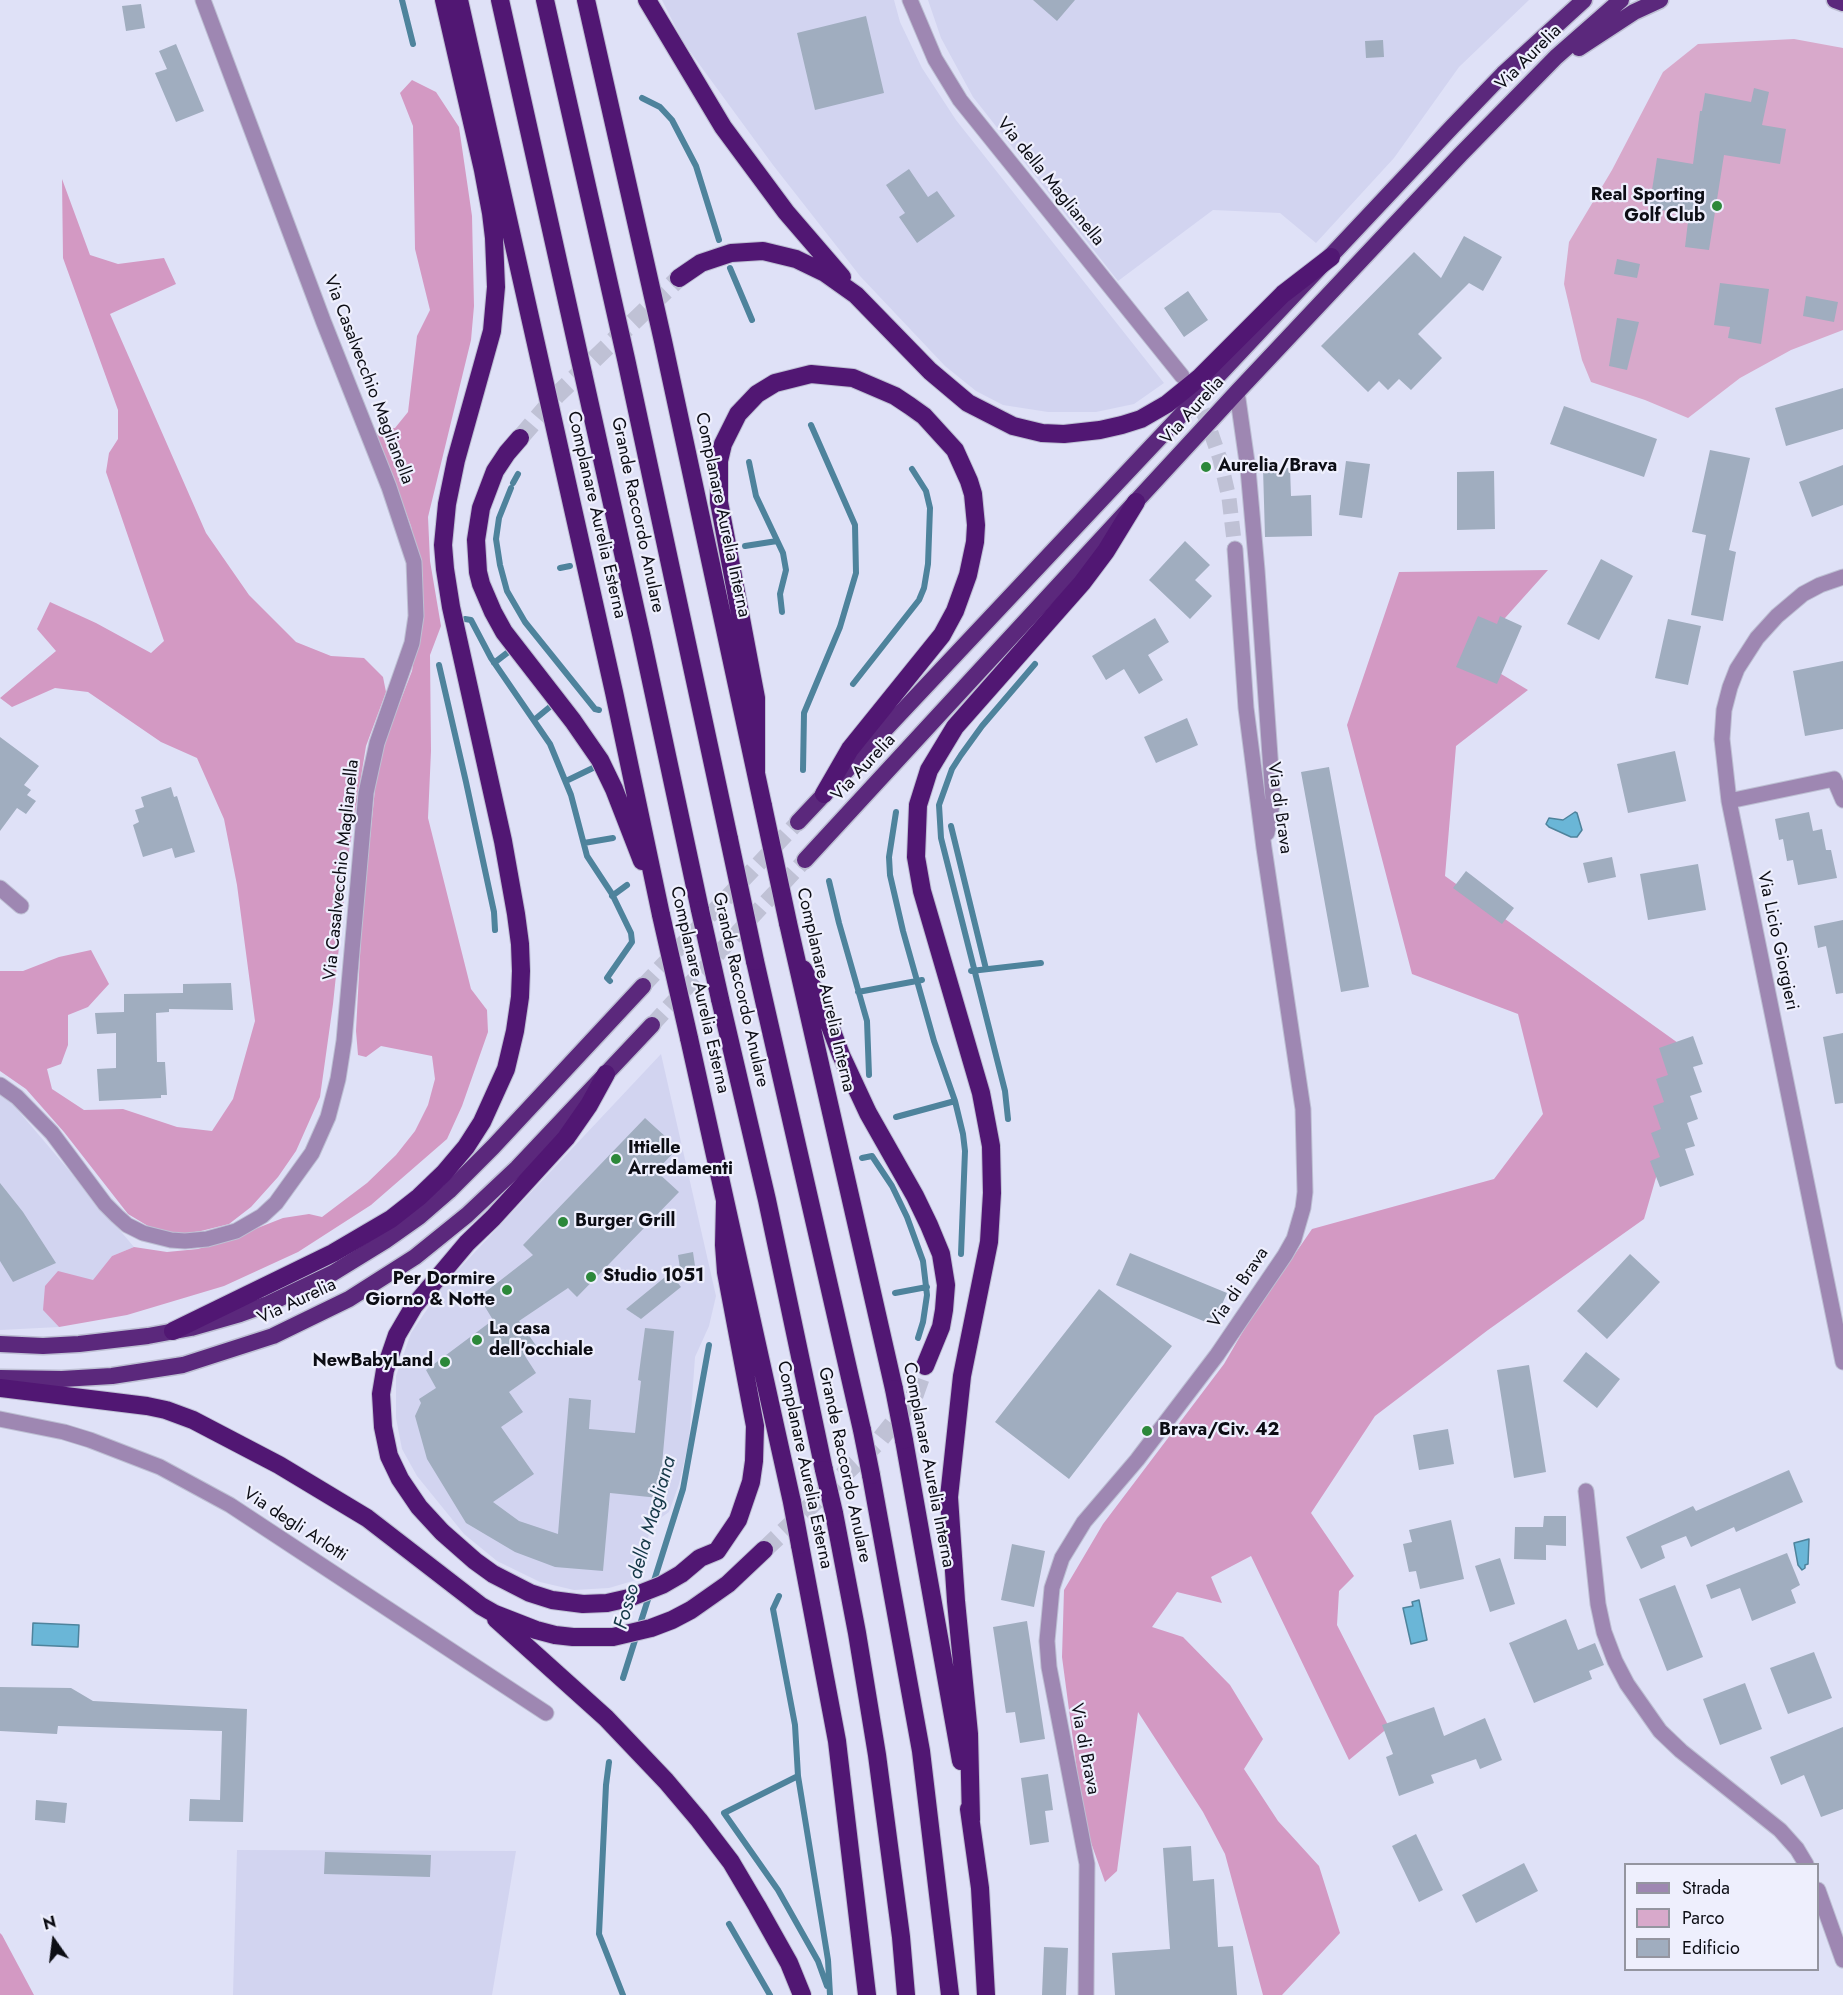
<!DOCTYPE html>
<style>
body{margin:0}
#map{position:relative;width:1843px;height:1995px;overflow:hidden;background:#dfe1f7;font-family:Jost,sans-serif}
canvas{display:block}
.legend{position:absolute;left:1624px;top:1863px;width:195px;height:108px;box-sizing:border-box;background:#eeeffd;border:2px solid #9495a0;margin:0;padding:8px 10px;list-style:none;font-size:18px;color:#0c0d14}
.legend li{display:flex;align-items:center;gap:12px;height:30px}
.legend b{width:30px;border:2px solid #9495a0}
.north{position:absolute;left:24px;top:1911px;width:60px;height:60px;-webkit-text-stroke:4px #eeeffd;paint-order:stroke;rotate:346deg;font-size:16px;font-weight:700;line-height:24px;text-align:center;color:#0c0d14}
.north::after{content:'';display:block;margin:auto;width:21px;height:27px;background:#0c0d14;clip-path:polygon(50% 0,100% 100%,50% 72%,0 100%)}
</style>
<div id="map">
<canvas width="1843" height="1995"></canvas>
<ul class="legend">
<li><b style="height:8px;background:#9e87b2"></b>Strada</li>
<li><b style="height:16px;background:#d8a9cb"></b>Parco</li>
<li><b style="height:16px;background:#a0adbf"></b>Edificio</li>
</ul>
<div class="north">N</div>
</div>
<script>
const context = document.querySelector('canvas').getContext('2d');
context.lineJoin = 'round';
function fillPath(path, color) { context.fillStyle = color; context.fill(path, 'evenodd'); }
const poly = rows => new Path2D(rows.map(r => 'M' + r).join(''));
function strokePath(path, color, width, dash) { context.strokeStyle = color; context.lineWidth = width; context.lineCap = dash ? 'butt' : 'round'; context.setLineDash(dash || []); context.stroke(path); }
function write(font, color, halo, rows, align = 'center') {
  context.font = font + ' Jost,sans-serif'; context.lineWidth = 4.5; context.setLineDash([]); context.textBaseline = 'middle'; context.strokeStyle = halo; context.fillStyle = color; for (const [text, x, y, turn = 0] of rows) {
    context.save(); context.translate(x, y); context.rotate((+turn || 0) * Math.PI / 180); context.textAlign = isNaN(turn) ? turn : align; if (halo) context.strokeText(text, 0, 0); context.fillText(text, 0, 0); context.restore();
  }
}
fillPath(poly([
 [662,0,894,0,900,22,922,68,956,120,1164,383,1134,404,1096,412,1048,412,1003,405,976,391,945,366,860,276,773,165,683,42],
 [928,0,1529,0,1459,67,1394,158,1316,243,1280,213,1213,210,1118,281,973,97,941,38],
 [661,1054,716,1296,709,1326,695,1357,689,1441,679,1484,669,1512,652,1524,636,1580,609,1588,574,1590,540,1582,497,1561,464,1534,417,1476,402,1449,396,1418,396,1376,411,1333,443,1286],
 [0,1094,10,1101,134,1247,112,1256,93,1281,43,1309,59,1327,0,1330],
 [237,1850,516,1851,492,1995,233,1995]
]), '#d2d4f0');
fillPath(poly([
 [1794,39,1843,48,1843,330,1791,350,1740,378,1688,418,1645,400,1591,382,1582,360,1564,284,1569,242,1612,170,1663,72,1698,44]
]), '#d8a9cb');
fillPath(poly([
 [412,80,436,92,459,127,472,216,474,306,471,340,428,517,430,561,441,626,430,655,431,751,428,818,471,989,487,1010,488,1032,462,1106,447,1139,371,1205,298,1252,224,1286,127,1315,59,1327,43,1310,45,1286,58,1271,93,1280,112,1256,134,1247,167,1252,198,1249,232,1238,283,1218,309,1214,322,1217,367,1183,396,1155,415,1131,428,1105,435,1079,432,1056,381,1046,366,1057,358,1055,356,1031,362,917,378,759,412,671,421,615,417,554,411,526,376,433,379,430,395,428,408,412,417,336,430,310,415,249,413,126,400,93],
 [62,179,90,255,118,264,164,258,176,284,110,314,206,533,249,595,296,642,331,656,364,658,383,677,386,692,366,746,349,851,333,1004,320,1097,296,1151,278,1177,251,1207,229,1224,201,1231,175,1235,153,1229,128,1214,64,1132,26,1089,0,1071,0,971,23,971,59,957,91,950,109,984,88,1007,68,1015,68,1045,61,1064,47,1069,52,1089,84,1110,123,1109,177,1127,212,1131,233,1099,255,1021,237,885,224,819,197,758,161,742,88,692,55,688,12,707,0,698,56,651,37,629,50,602,96,623,151,653,164,641,106,472,109,453,118,439,118,410,63,258],
 [1548,570,1471,656,1528,690,1456,746,1445,876,1692,1053,1644,1219,1488,1330,1375,1416,1311,1513,1354,1576,1339,1591,1337,1625,1389,1727,1349,1760,1251,1556,1211,1577,1222,1603,1177,1592,1152,1627,1183,1637,1230,1685,1263,1739,1244,1769,1278,1821,1319,1866,1340,1933,1282,1995,1263,1995,1225,1854,1203,1812,1138,1712,1117,1871,1105,1882,1084,1823,1062,1657,1064,1590,1103,1524,1224,1364,1249,1321,1312,1229,1494,1179,1543,1114,1518,1014,1412,974,1347,725,1399,572],
 [0,1933,2,1935,34,1995,0,1995]
]), '#d399c3');
const water = poly([
 [1575,812,1577,813,1582,830,1577,837,1571,837,1549,827,1546,824,1549,818,1563,820,1575,812],
 [1809,1539,1808,1564,1805,1565,1805,1568,1802,1570,1798,1565,1794,1543,1809,1539],
 [1419,1600,1427,1640,1411,1644,1403,1608,1413,1606,1412,1602,1419,1600],
 [33,1623,79,1625,78,1647,32,1645,33,1623]
]);
fillPath(water, '#6ab6d7');
strokePath(water, '#4e839c', 1.5);
strokePath(poly([
 [402,0,413,44],
 [642,98,660,107,672,120,696,166,719,240],
 [730,268,752,320],
 [749,462,756,496,783,553,786,570,780,594,782,612],
 [513,483,518,474],
 [511,488,499,518,496,539,500,565,507,591,525,622,595,709,599,710],
 [745,546,777,541],
 [560,568,570,566],
 [465,619,471,620,491,658,550,744,571,795,587,856,612,894,631,933,632,942,607,978,610,981],
 [494,663,507,653],
 [439,665,466,782,494,912,495,930],
 [853,684,919,600,924,588,928,564,930,508,926,491,912,469],
 [534,720,551,706],
 [803,770,804,713,840,627,856,573,855,525,811,425],
 [566,781,595,767],
 [896,812,889,857,890,875,903,931,934,1041,955,1101,963,1134,965,1151,961,1254],
 [951,826,986,969],
 [584,843,613,838],
 [829,881,839,923,867,1021,869,1075],
 [612,896,627,885],
 [971,971,1041,963],
 [858,992,922,980],
 [896,1117,955,1101],
 [1008,1119,1005,1091,941,838,939,805,952,769,961,755,982,726,1035,664],
 [862,1158,872,1156,892,1186,907,1217,923,1261,927,1295,923,1322,918,1338],
 [895,1293,927,1287],
 [653,1584,683,1489,709,1345],
 [779,1596,773,1609,795,1725,798,1776,828,1960,830,1995],
 [623,1678,650,1593],
 [609,1762,606,1785,599,1934,623,1995],
 [798,1776,724,1813,778,1890,818,1961,827,1986],
 [729,1924,770,1995]
]), '#4e839c', 6);
fillPath(poly([
 [1033,0,1075,0,1057,21],
 [141,4,145,28,126,31,122,6],
 [866,16,884,93,815,110,797,33],
 [1383,40,1384,57,1366,58,1365,41],
 [176,44,204,111,176,122,155,73,167,69,159,51],
 [1754,88,1769,92,1762,125,1786,129,1780,164,1724,155,1709,250,1685,247,1689,213,1649,209,1657,158,1693,164,1700,111,1702,111,1705,93,1751,102],
 [909,169,928,197,937,191,955,216,917,243,899,217,905,213,886,185],
 [1464,236,1502,257,1483,291,1469,283,1418,334,1442,358,1411,390,1399,379,1388,390,1379,381,1368,392,1321,346,1414,252,1441,278],
 [1617,259,1640,264,1637,278,1614,274],
 [1720,283,1769,289,1761,344,1728,338,1730,327,1714,325],
 [1188,291,1208,320,1184,337,1164,308],
 [1806,296,1838,302,1834,322,1803,316],
 [1617,318,1639,322,1627,370,1609,366],
 [1843,388,1843,429,1786,446,1775,408],
 [1564,406,1657,439,1644,477,1550,444],
 [1710,450,1750,458,1729,550,1736,552,1723,621,1691,615,1706,535,1692,532],
 [1346,461,1370,464,1362,518,1339,515],
 [1843,465,1843,505,1812,517,1799,482],
 [1263,468,1290,468,1291,496,1311,495,1312,536,1265,537],
 [1494,471,1495,529,1457,530,1457,472],
 [1185,541,1210,565,1195,580,1212,596,1190,619,1149,580],
 [1601,559,1633,576,1599,640,1567,624],
 [1478,616,1497,624,1500,616,1522,626,1497,684,1456,667],
 [1155,618,1169,642,1148,655,1163,680,1139,694,1124,669,1106,680,1092,656],
 [1668,619,1701,626,1688,685,1655,678],
 [1843,661,1843,729,1805,736,1793,671],
 [1187,718,1198,745,1156,763,1144,737],
 [0,737,39,766,24,785,31,790,27,795,36,801,26,814,17,808,0,831],
 [1675,751,1686,801,1628,813,1617,764],
 [1329,767,1369,987,1341,992,1301,772],
 [171,787,174,797,177,796,195,852,175,858,172,848,143,857,133,825,139,822,135,810,144,807,141,797],
 [1809,812,1813,831,1822,829,1826,850,1831,850,1837,878,1798,885,1793,860,1787,861,1783,839,1779,840,1775,819],
 [1612,857,1616,877,1588,883,1583,863],
 [1698,864,1706,910,1648,920,1640,874],
 [1466,871,1514,908,1502,924,1453,888],
 [1843,920,1843,993,1836,994,1826,946,1818,948,1814,926],
 [231,983,233,1010,169,1009,169,1012,156,1013,157,1062,165,1062,167,1095,161,1095,161,1098,99,1101,97,1069,116,1068,116,1033,97,1034,95,1013,124,1012,124,994,183,993,183,984],
 [1843,1033,1843,1103,1835,1104,1823,1037],
 [1693,1036,1703,1064,1693,1067,1702,1092,1690,1096,1698,1119,1687,1123,1695,1146,1685,1149,1694,1175,1660,1187,1650,1161,1660,1157,1651,1133,1661,1129,1653,1106,1664,1102,1656,1079,1668,1075,1659,1048],
 [645,1118,678,1148,656,1171,679,1192,577,1297,568,1288,519,1321,537,1347,525,1356,536,1373,509,1392,523,1412,501,1427,534,1474,493,1502,519,1521,558,1534,569,1398,591,1400,589,1429,635,1433,641,1381,638,1380,645,1328,674,1331,659,1498,610,1493,603,1571,555,1567,515,1552,466,1523,427,1459,415,1416,421,1403,419,1399,436,1388,426,1370,493,1320,479,1297,533,1255,523,1245],
 [0,1183,23,1212,56,1263,13,1282,0,1261],
 [693,1252,696,1273,681,1275,678,1255],
 [1130,1253,1227,1293,1213,1325,1116,1285],
 [1630,1254,1660,1282,1607,1339,1577,1311],
 [670,1273,681,1287,641,1319,626,1309],
 [1099,1289,1172,1346,1069,1479,995,1422],
 [1586,1352,1620,1379,1597,1408,1563,1381],
 [1529,1365,1546,1472,1514,1478,1497,1370],
 [1448,1429,1454,1464,1419,1470,1413,1435],
 [1789,1470,1803,1502,1736,1532,1734,1527,1691,1547,1686,1536,1661,1546,1665,1558,1641,1569,1626,1537,1693,1506,1696,1511],
 [1544,1516,1566,1516,1566,1546,1546,1545,1546,1560,1514,1559,1515,1527,1543,1527],
 [1451,1520,1464,1579,1420,1589,1416,1571,1409,1572,1403,1544,1412,1542,1409,1530],
 [1012,1544,1045,1551,1034,1607,1001,1600],
 [1787,1553,1800,1585,1791,1590,1796,1603,1752,1621,1740,1588,1711,1599,1706,1585],
 [1500,1558,1515,1604,1490,1612,1475,1566],
 [1675,1585,1703,1657,1667,1671,1639,1599],
 [1566,1619,1578,1650,1595,1643,1604,1665,1589,1671,1592,1679,1534,1703,1509,1643],
 [1027,1621,1045,1739,1020,1743,1015,1712,1006,1713,993,1627],
 [1814,1652,1832,1698,1788,1714,1770,1668],
 [1745,1683,1762,1729,1720,1745,1703,1699],
 [0,1687,71,1688,93,1701,247,1709,243,1822,189,1821,190,1799,220,1800,222,1731,58,1726,57,1734,0,1731],
 [1434,1707,1444,1736,1485,1718,1502,1760,1480,1769,1476,1759,1431,1775,1434,1783,1399,1796,1386,1757,1393,1754,1382,1725],
 [1843,1727,1843,1809,1821,1817,1804,1775,1781,1785,1770,1757],
 [1048,1774,1053,1810,1045,1811,1049,1842,1030,1845,1021,1778],
 [36,1800,67,1803,65,1823,35,1820],
 [1416,1834,1443,1890,1419,1902,1392,1846],
 [1191,1846,1193,1881,1214,1879,1218,1947,1233,1946,1237,1995,1115,1995,1112,1953,1170,1949,1163,1848],
 [325,1852,431,1855,430,1877,324,1874],
 [1524,1863,1538,1891,1476,1923,1462,1895],
 [1044,1947,1068,1948,1066,1995,1042,1995]
]), '#a0adbf');
strokePath(poly([
 [1191,391,1206,418,1220,459,1229,498,1235,549]
]), '#bfc1d5', 15, [15, 8]);
strokePath(poly([
 [643,986,798,822],
 [652,1025,805,860]
]), '#bfc1d5', 16, [16, 8]);
strokePath(poly([
 [520,438,557,395,679,278],
 [764,1550,878,1442,914,1397,925,1366]
]), '#bfc1d5', 18, [18, 9]);
const minor = poly([
 [1843,577,1820,585,1803,594,1777,616,1757,638,1737,669,1730,687,1724,710,1722,739,1729,801,1843,1362],
 [1729,801,1834,779,1843,800],
 [0,888,21,906],
 [0,1085,17,1097,52,1133,105,1204,117,1216,127,1225,143,1233,171,1240,185,1241,207,1239,236,1231,262,1216,276,1203,312,1153,328,1117,338,1079,344,1041,366,793,377,743,412,643,416,616,414,562,389,487,324,323,203,0],
 [0,1419,64,1432,90,1440,160,1467,230,1505,546,1713],
 [1586,1491,1598,1604,1604,1632,1615,1661,1627,1684,1660,1731,1681,1751,1780,1830,1797,1849,1806,1864],
 [1818,1890,1843,1960]
]);
const tertiary = poly([
 [910,0,935,59,960,100,1182,376],
 [1237,392,1248,469,1257,570,1273,799,1267,833],
 [1086,1995,1087,1864,1049,1667,1047,1641,1052,1588,1062,1558,1084,1522,1137,1460,1217,1355,1285,1255,1294,1239,1303,1208,1305,1192,1303,1109,1264,848,1246,708,1235,549]
]);
const trunk = poly([
 [1835,0,1843,3],
 [1579,48,1634,12,1660,0],
 [798,822,1452,127,1503,74,1584,0],
 [805,860,1237,392,1461,154,1556,57,1621,0],
 [0,1344,43,1346,79,1344,148,1336,191,1328,240,1314,268,1304,333,1273,385,1241,419,1217,449,1191,493,1147,643,986],
 [0,1378,62,1379,112,1376,183,1365,273,1336,349,1299,415,1257,467,1215,517,1168,652,1025]
]);
const motorway = poly([
 [459,0,614,692,661,915],
 [500,0,641,634,700,910],
 [545,0,626,359,729,839],
 [586,0,663,341,763,806],
 [647,0,723,127,786,212,842,277],
 [679,278,701,263,731,253,763,251,796,259,825,273,856,295,930,371,968,403,1013,426,1042,433,1064,434,1100,430,1122,425,1141,419,1167,404,1199,378,1283,294,1331,257],
 [520,438,507,453,495,471,481,508,476,540,478,572,481,584,493,612,504,632,573,721,600,760,614,789,642,861],
 [756,772,756,698,719,502,719,461,723,444,738,414,757,394,775,383,811,374,853,378,895,396,910,406,924,416,955,450,969,481,973,494,976,525,975,542,968,575,955,611,942,635,850,749,824,794],
 [788,923,894,1389],
 [755,961,862,1430],
 [803,969,822,1005,841,1055,868,1113,915,1196,929,1225,941,1254,946,1285,944,1310,941,1327,925,1366],
 [720,999,767,1200,824,1470],
 [689,1038,792,1502],
 [606,1074,589,1105,566,1138,493,1218,467,1243,414,1306,397,1335,385,1370,381,1394,383,1427,389,1456,400,1479,419,1507,442,1532,475,1561,493,1574,530,1593,552,1600,583,1604,607,1603,629,1598,662,1585,681,1574,700,1558,717,1551,738,1520,751,1482,754,1461,755,1426,726,1272,724,1245,725,1202],
 [173,1331,333,1253,391,1219,419,1197,444,1173,466,1147,482,1122,506,1069,515,1031,520,997,521,971,520,944,516,914,503,841,451,607,445,569,443,545,447,504,456,460,492,331,496,287,494,238,491,213,483,170,444,0],
 [0,1388,147,1406,166,1410,193,1420,279,1465,367,1518,481,1606,495,1614,536,1630,555,1635,573,1637,613,1637,651,1628,672,1620,691,1610,728,1584,764,1550],
 [904,1440,961,1761],
 [871,1475,921,1751,950,1995],
 [834,1513,857,1633,877,1755,901,1937,906,1995],
 [800,1545,837,1741,867,1995],
 [496,1619,606,1718,666,1781,699,1820,731,1862,757,1906,789,1963,802,1995],
 [969,1809,980,1888,986,1995],
 [971,1820,969,1734,956,1601,949,1497,962,1376,989,1242,992,1193,991,1146,981,1093,922,891,916,857,918,805,929,770,955,727,1082,583,1106,551,1136,502]
]);
strokePath(minor, '#bdbfd3', 17);
strokePath(tertiary, '#bdbfd3', 17);
strokePath(trunk, '#bdbfd3', 19);
strokePath(motorway, '#bdbfd3', 20);
strokePath(minor, '#9e87b2', 15);
strokePath(tertiary, '#9e87b2', 15);
strokePath(trunk, '#5b287c', 16);
strokePath(motorway, '#511773', 18);
const motorwayBridge = poly([
 [763,806,788,923],
 [729,839,755,961],
 [700,910,720,999],
 [661,915,689,1038],
 [894,1389,904,1440],
 [862,1430,871,1475],
 [824,1470,834,1513],
 [792,1502,800,1545]
]);
strokePath(motorwayBridge, '#bdbfd3', 20, []);
strokePath(motorwayBridge, '#511773', 18);
for (const [x, y, r, color] of [
 [1717,206,6,"#2c883a"],
 [1206,467,6,"#2c883a"],
 [616,1159,6,"#2c883a"],
 [563,1222,6,"#2c883a"],
 [591,1277,6,"#2c883a"],
 [507,1290,6,"#2c883a"],
 [477,1340,6,"#2c883a"],
 [445,1362,6,"#2c883a"],
 [1147,1431,6,"#2c883a"]
]) { const dot = new Path2D(); dot.arc(x, y, r, 0, 2 * Math.PI); context.fillStyle = color; context.fill(dot); strokePath(dot, '#eeeffd', 2); }
write('18px', '#0c0d14', '#eeeffd', [
 ["Via Aurelia",1529,58,-45],
 ["Via della Maglianella",1050,182,51],
 ["Via Casalvecchio Maglianella",368,380,69],
 ["Via Aurelia",1193,411,-48],
 ["Complanare Aurelia Esterna",596,515,77],
 ["Grande Raccordo Anulare",637,515,78],
 ["Complanare Aurelia Interna",722,515,78],
 ["Via Aurelia",864,768,-47],
 ["Via di Brava",1279,808,82],
 ["Via Casalvecchio Maglianella",342,870,-84],
 ["Via Licio Giorgieri",1777,941,78],
 ["Complanare Aurelia Esterna",699,990,77],
 ["Grande Raccordo Anulare",740,990,77],
 ["Complanare Aurelia Interna",825,990,77],
 ["Via di Brava",1239,1288,-56],
 ["Via Aurelia",297,1302,-25],
 ["Complanare Aurelia Esterna",804,1465,78],
 ["Grande Raccordo Anulare",844,1465,78],
 ["Complanare Aurelia Interna",928,1465,79],
 ["Via degli Arlotti",295,1525,33],
 ["Via di Brava",1084,1749,79]
]);
write('bold 18px', '#0c0d14', '#eeeffd', [
 ["Real Sporting",1705,196,"right"],
 ["Golf Club",1705,217,"right"],
 ["Aurelia/Brava",1218,467],
 ["Ittielle",628,1149],
 ["Arredamenti",628,1170],
 ["Burger Grill",575,1222],
 ["Studio 1051",603,1277],
 ["Per Dormire",495,1280,"right"],
 ["Giorno & Notte",495,1301,"right"],
 ["La casa",489,1330],
 ["dell'occhiale",489,1351],
 ["NewBabyLand",433,1362,"right"],
 ["Brava/Civ. 42",1159,1431]
], 'left');
write('italic 20px', '#143746', '#eeeffd', [
 ["Fosso della Magliana",646,1543,-74]
]);
</script>
